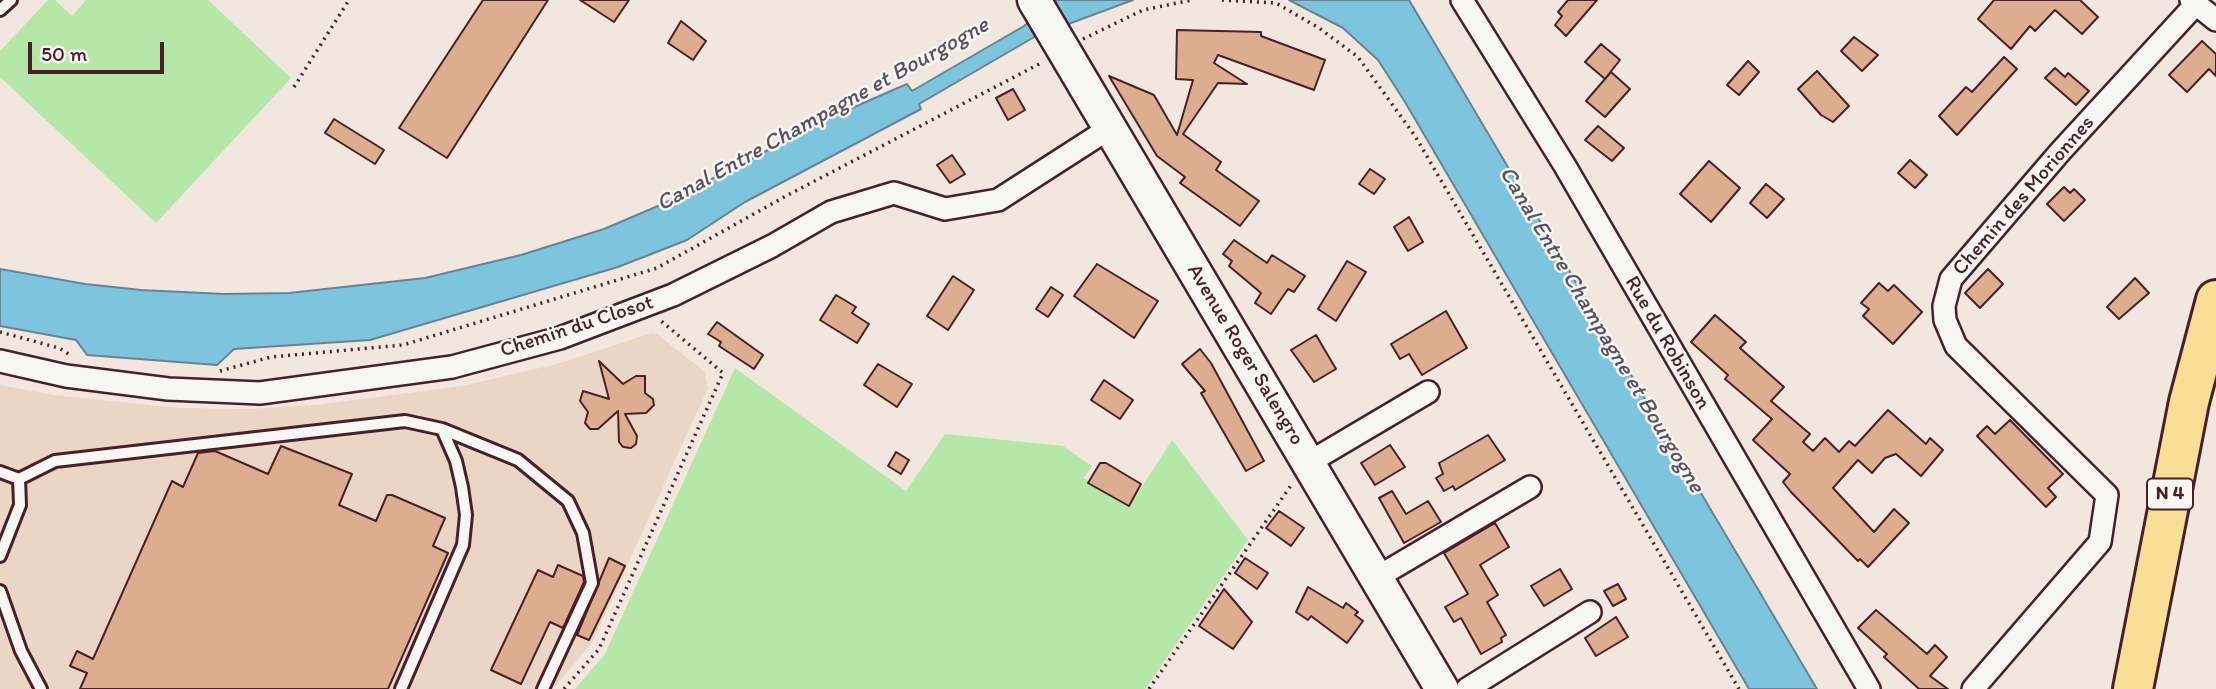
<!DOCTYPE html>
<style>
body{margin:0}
#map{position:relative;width:2216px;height:689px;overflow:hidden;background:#f1e7de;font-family:Itim,sans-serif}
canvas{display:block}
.scale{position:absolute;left:28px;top:42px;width:136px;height:32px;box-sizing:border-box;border:4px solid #4a1f2b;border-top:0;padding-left:9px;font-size:21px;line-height:24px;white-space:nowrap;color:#4a1f2b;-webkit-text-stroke:5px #f6f6f2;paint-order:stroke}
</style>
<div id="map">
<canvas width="2216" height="689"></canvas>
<div class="scale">50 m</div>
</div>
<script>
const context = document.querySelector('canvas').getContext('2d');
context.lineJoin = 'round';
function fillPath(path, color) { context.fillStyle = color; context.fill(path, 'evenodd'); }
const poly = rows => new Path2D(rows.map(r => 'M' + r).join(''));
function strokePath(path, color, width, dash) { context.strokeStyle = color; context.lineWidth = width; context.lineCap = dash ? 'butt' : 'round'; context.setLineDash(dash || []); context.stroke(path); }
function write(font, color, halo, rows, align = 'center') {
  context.font = font + ' Itim,sans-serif'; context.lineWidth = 5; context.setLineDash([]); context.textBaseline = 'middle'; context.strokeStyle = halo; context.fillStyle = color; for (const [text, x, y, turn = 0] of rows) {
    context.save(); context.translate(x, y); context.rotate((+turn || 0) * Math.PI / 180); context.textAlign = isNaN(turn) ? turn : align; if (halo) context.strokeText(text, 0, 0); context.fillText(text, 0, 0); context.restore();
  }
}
fillPath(poly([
 [652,333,658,335,704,371,708,388,592,643,553,689,0,689,0,385,54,395,180,408,249,409,323,404,462,386,557,364]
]), '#ebd6c6');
fillPath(poly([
 [48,0,55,0,72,16,86,0,208,0,291,78,156,223,0,77,0,51],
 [735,368,906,491,945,434,1063,446,1092,466,1084,478,1129,507,1172,440,1248,540,1145,689,575,689,605,654]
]), '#b5e7a8');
const water = poly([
 [1057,0,1133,0,1036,36,919,104,921,109,745,202,687,240,618,267,370,340,234,349,217,365,87,355,76,340,0,326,0,269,85,284,141,290,224,294,289,293,425,278,521,255,604,229,665,203,838,114,907,84,912,91,1024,26,1057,0],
 [1289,0,1409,0,1817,689,1749,689,1405,102,1378,60,1343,28,1289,0]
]);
fillPath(water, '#7cc5dc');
strokePath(water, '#688395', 2);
const building = poly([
 [483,0,548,0,447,158,399,128,483,0],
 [580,0,629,0,614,22,580,0],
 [1568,0,1597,0,1566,36,1555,25,1562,16,1558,12,1568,0],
 [1994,0,2080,0,2098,17,2082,34,2055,10,2035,31,2030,26,2011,49,1978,19,1994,0],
 [681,21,706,41,693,60,668,43,681,21],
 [1177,30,1261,32,1261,36,1325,60,1314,90,1218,55,1214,63,1247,84,1218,83,1183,134,1221,162,1216,170,1259,201,1240,226,1180,183,1185,177,1157,156,1109,76,1154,95,1177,135,1193,80,1176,79,1177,30],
 [1854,37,1878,55,1862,71,1841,51,1854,37],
 [2202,41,2216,54,2216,76,2209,69,2187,92,2169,75,2202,41],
 [1601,44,1620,60,1605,79,1585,62,1601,44],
 [2004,57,2017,69,1957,135,1939,116,1966,87,1972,92,2004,57],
 [1748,61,1759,72,1739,95,1727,85,1748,61],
 [2055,68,2065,77,2068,73,2089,91,2076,105,2045,78,2055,68],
 [1817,71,1849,106,1833,122,1821,115,1798,89,1817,71],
 [1611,72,1630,89,1605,117,1586,101,1611,72],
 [1013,89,1025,110,1008,120,996,98,1013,89],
 [334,119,384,150,375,164,325,133,334,119],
 [1598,126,1624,148,1612,161,1585,140,1598,126],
 [952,155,965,174,950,183,937,165,952,155],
 [1910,160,1927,175,1915,188,1898,173,1910,160],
 [1709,161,1740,188,1711,222,1680,194,1709,161],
 [1370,169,1385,179,1374,194,1359,184,1370,169],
 [1766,184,1784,199,1767,218,1750,203,1766,184],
 [2064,187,2070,193,2074,189,2085,200,2064,221,2047,204,2064,187],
 [1409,217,1423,242,1408,251,1394,227,1409,217],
 [1234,240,1267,263,1272,255,1305,276,1294,292,1288,289,1271,314,1255,303,1261,293,1229,266,1232,261,1223,254,1234,240],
 [1347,261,1366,272,1336,321,1318,309,1347,261],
 [1097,264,1158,301,1134,338,1074,296,1097,264],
 [1988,269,2003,284,1980,308,1965,293,1988,269],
 [953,276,974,290,948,330,927,316,953,276],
 [2135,278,2149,293,2119,319,2107,307,2135,278],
 [1879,283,1888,291,1894,285,1922,312,1893,344,1863,316,1869,309,1861,303,1879,283],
 [1051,287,1063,295,1048,317,1036,309,1051,287],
 [836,295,856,307,852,313,869,324,857,343,820,320,836,295],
 [1446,311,1467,348,1422,375,1409,354,1400,359,1391,344,1446,311],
 [1715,315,1746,342,1740,348,1784,387,1771,401,1810,434,1803,442,1813,451,1825,438,1839,452,1849,441,1855,446,1888,410,1926,444,1930,438,1943,450,1921,476,1896,454,1885,458,1872,473,1858,460,1833,488,1874,532,1894,509,1909,523,1868,567,1860,559,1858,561,1791,492,1783,482,1790,474,1753,440,1772,419,1725,379,1728,375,1691,342,1715,315],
 [717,322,763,355,754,369,719,346,721,342,708,334,717,322],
 [1316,335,1336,369,1314,382,1291,350,1316,335],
 [1200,349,1211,363,1264,461,1246,471,1201,393,1205,391,1182,364,1200,349],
 [599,361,623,384,636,376,645,376,645,393,653,399,654,405,646,413,625,414,637,436,636,444,631,448,623,447,619,442,618,411,598,429,590,429,585,423,588,412,580,401,583,391,609,399,599,361],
 [878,364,912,384,897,407,864,385,878,364],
 [1104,380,1133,400,1120,419,1091,400,1104,380],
 [2010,420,2063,474,2048,488,2056,497,2046,507,1977,436,1987,426,1995,434,2010,420],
 [1488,435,1505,460,1455,490,1453,486,1444,491,1436,478,1443,474,1439,463,1488,435],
 [1390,445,1405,467,1375,485,1361,463,1390,445],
 [281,446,352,474,339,505,376,521,387,495,392,495,445,518,433,546,448,553,388,689,80,689,87,673,70,666,77,651,93,659,172,481,183,487,198,453,215,451,268,474,281,446],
 [896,452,909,460,901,474,888,466,896,452],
 [1100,463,1106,463,1141,484,1129,506,1088,483,1100,463],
 [1392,491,1406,514,1428,501,1441,522,1404,543,1379,498,1392,491],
 [1279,511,1304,528,1291,546,1266,528,1279,511],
 [1495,523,1509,547,1480,565,1498,595,1487,602,1506,635,1501,638,1502,642,1481,654,1461,618,1454,622,1445,607,1468,594,1444,553,1495,523],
 [609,558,625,566,589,640,577,635,609,558],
 [1245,558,1268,573,1257,589,1235,573,1245,558],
 [558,565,583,576,584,582,563,628,550,622,521,684,491,670,538,570,553,577,558,565],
 [1560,569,1572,589,1544,606,1531,586,1560,569],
 [1618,584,1626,599,1613,606,1604,591,1618,584],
 [1308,587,1343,608,1346,603,1358,612,1355,615,1363,621,1347,643,1311,616,1308,620,1296,612,1308,587],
 [1224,589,1252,622,1233,649,1199,626,1224,589],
 [1876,610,1927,654,1935,645,1947,657,1930,676,1948,689,1919,689,1884,657,1887,654,1858,628,1876,610],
 [1616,617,1628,637,1596,656,1585,638,1616,617]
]);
fillPath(building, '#ddad8f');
strokePath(building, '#4a1f2b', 2);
const lane = poly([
 [0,10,11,0],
 [0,472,19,479,55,461,405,421,442,429,518,460,568,501,583,533,592,583,543,689],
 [0,556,20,505,19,479],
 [0,591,21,651,41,689],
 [401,689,463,545,466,515,462,487,456,461,442,429]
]);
const street = poly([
 [1462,0,1565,166,1869,689],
 [2191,0,2216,20],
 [0,361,66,376,168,389,260,393,452,367,560,338,673,295,772,246,831,212,894,193,945,209,998,200,1110,128],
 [1308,463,1428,392],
 [1376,578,1530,487],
 [1467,689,1590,612],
 [1973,689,2100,542,2107,495,1956,346,1945,320,1944,306,1951,279,2060,152,2196,4]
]);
const secondary = poly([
 [1034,0,1442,689]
]);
const highway = poly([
 [2133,689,2189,402,2216,300]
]);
strokePath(lane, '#4a1f2b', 16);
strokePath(street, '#4a1f2b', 26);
strokePath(secondary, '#4a1f2b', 37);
strokePath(highway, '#4a1f2b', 44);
strokePath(poly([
 [1222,0,1276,3,1319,28,1358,57,1415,136,1739,689],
 [1083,39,1143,10,1192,0],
 [294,87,349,0],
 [0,332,59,348,72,356],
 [220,371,271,357,403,345,657,268,786,196,1043,62],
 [564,689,599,649,723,373,660,320],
 [1149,689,1292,484]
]), '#4a1f2b', 3.5, [2, 5]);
strokePath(lane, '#f6f6f2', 10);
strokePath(street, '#f6f6f2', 21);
strokePath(secondary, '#f6f6f2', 32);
strokePath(highway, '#f9df96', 38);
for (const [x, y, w] of [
 [2170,494,46]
]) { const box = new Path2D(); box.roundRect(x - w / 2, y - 15.5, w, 31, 5); context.fillStyle = '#f6f6f2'; context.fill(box); strokePath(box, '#4a1f2b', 2); }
write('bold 19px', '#4a1f2b', null, [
 ["N 4",2170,494]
]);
write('21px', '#4a1f2b', '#f6f6f2', [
 ["Chemin des Morionnes",2024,196,-49],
 ["Chemin du Closot",577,327,-18],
 ["Rue du Robinson",1667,343,60],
 ["Avenue Roger Salengro",1245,355,59]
]);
write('italic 23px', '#595160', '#f6f6f2', [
 ["Canal Entre Champagne et Bourgogne",823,115,-29],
 ["Canal Entre Champagne et Bourgogne",1601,330,59]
]);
</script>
